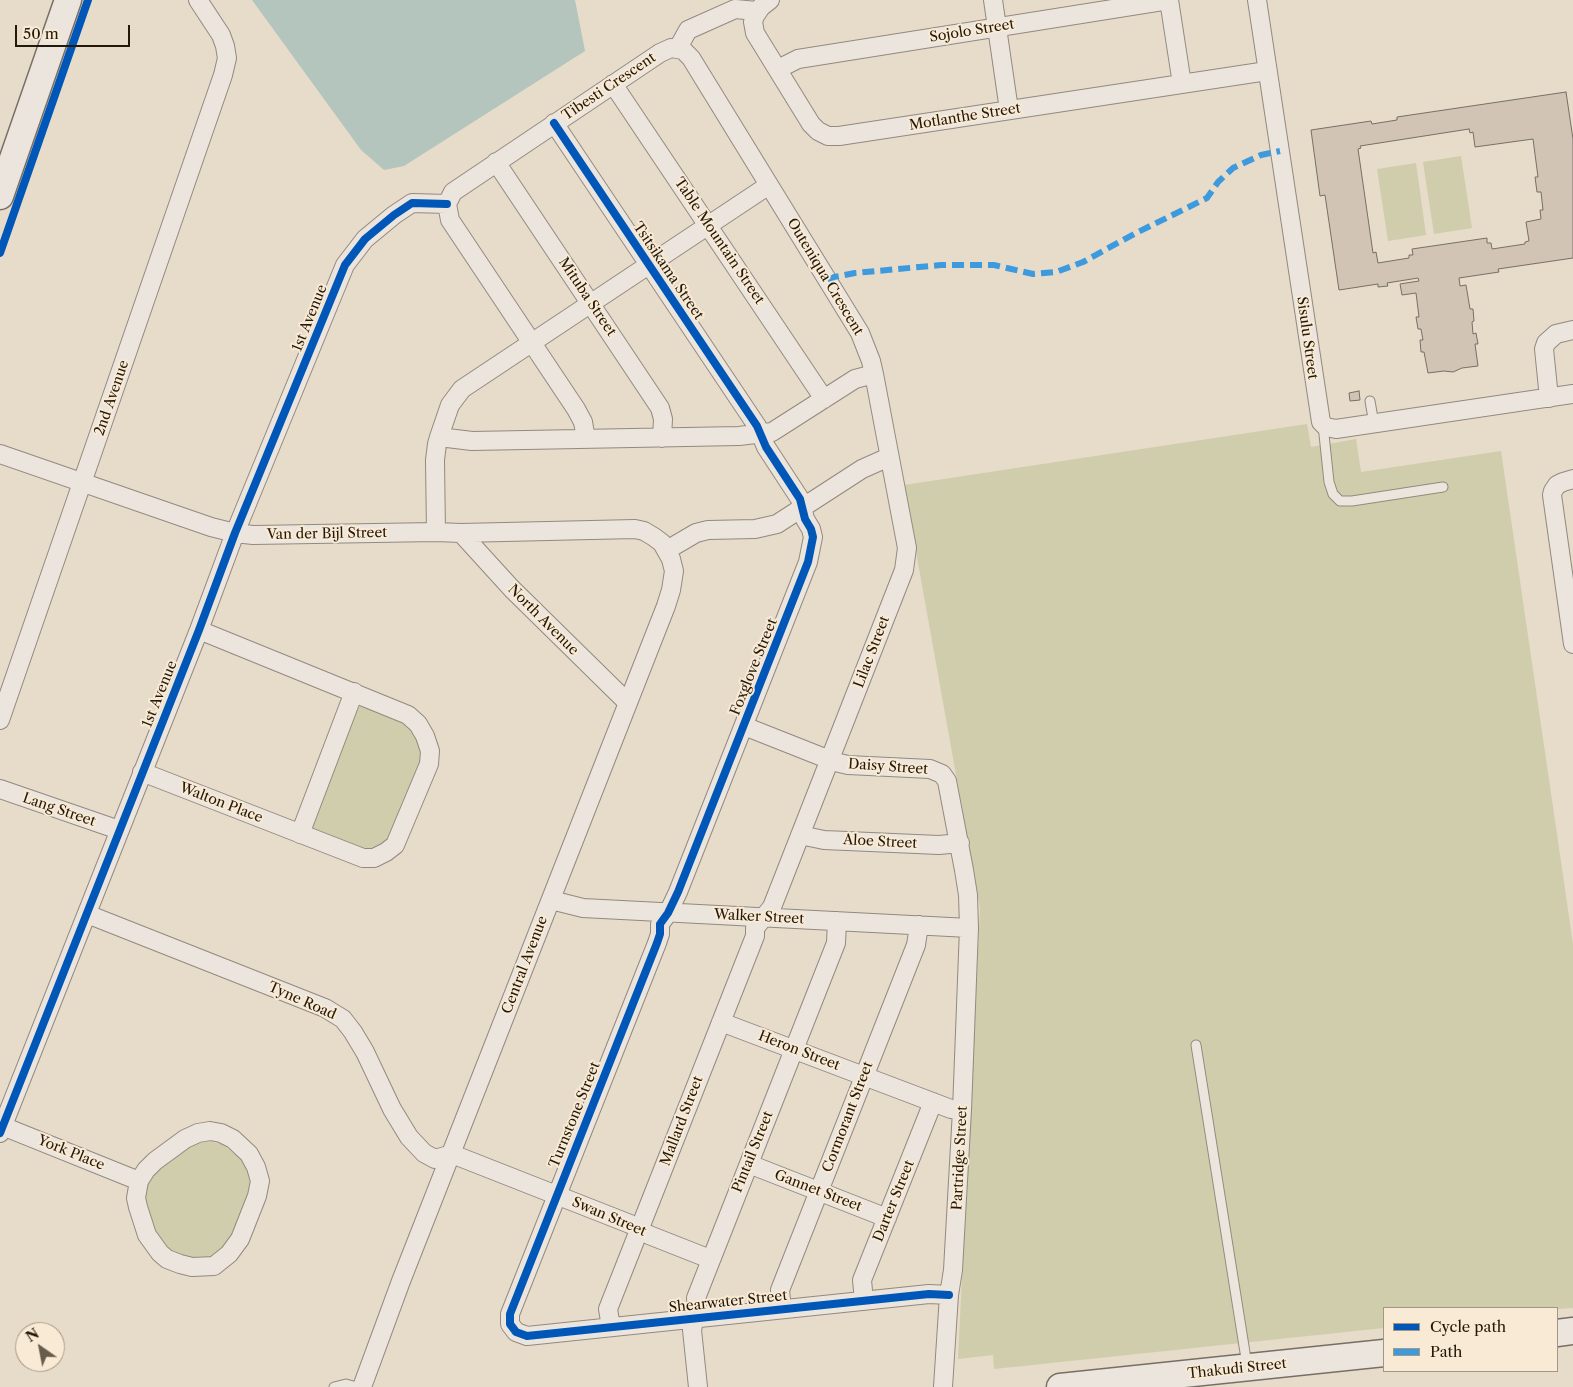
<!DOCTYPE html>
<style>
body{margin:0}
#map{position:relative;width:1573px;height:1387px;overflow:hidden;background:#e7dbca;font-family:"Libre Caslon Text",serif}
canvas{display:block}
.legend{position:absolute;left:1383px;top:1307px;width:175px;height:65px;box-sizing:border-box;background:#f8ead4;border:1px solid #a39683;margin:0;padding:6px 9px;list-style:none;font-size:15px;color:#241809}
.legend li{display:flex;align-items:center;gap:10px;height:25px}
.legend b{width:25px;border:1px solid #a39683}
.north{position:absolute;left:15px;top:1322px;width:50px;height:50px;box-sizing:border-box;background:#f8ead4;border:1px solid #a39683;border-radius:50%;rotate:327deg;font-size:14px;font-weight:700;line-height:20px;text-align:center;color:#241809}
.north::after{content:'';display:block;margin:auto;width:18px;height:22px;background:#685c4d;clip-path:polygon(50% 0,100% 100%,50% 72%,0 100%)}
.scale{position:absolute;left:15px;top:25px;width:115px;height:22px;box-sizing:border-box;border:2px solid #241809;border-top:0;padding-left:6px;font-size:15px;line-height:18px;white-space:nowrap;color:#241809;-webkit-text-stroke:4px #f8ead4;paint-order:stroke}
</style>
<div id="map">
<canvas width="1573" height="1387"></canvas>
<ul class="legend">
<li><b style="height:6px;background:#0057b8"></b>Cycle path</li>
<li><b style="height:6px;background:#3c9add"></b>Path</li>
</ul>
<div class="north">N</div>
<div class="scale">50 m</div>
</div>
<script>
const context = document.querySelector('canvas').getContext('2d');
context.lineJoin = 'round';
function fillPath(path, color) { context.fillStyle = color; context.fill(path, 'evenodd'); }
const poly = rows => new Path2D(rows.map(r => 'M' + r).join(''));
function strokePath(path, color, width, dash) { context.strokeStyle = color; context.lineWidth = width; context.lineCap = dash ? 'butt' : 'round'; context.setLineDash(dash || []); context.stroke(path); }
function write(font, color, halo, rows, align = 'center') {
  context.font = font + ' "Libre Caslon Text",serif'; context.lineWidth = 4; context.setLineDash([]); context.textBaseline = 'middle'; context.strokeStyle = halo; context.fillStyle = color; for (const [text, x, y, turn = 0] of rows) {
    context.save(); context.translate(x, y); context.rotate((+turn || 0) * Math.PI / 180); context.textAlign = isNaN(turn) ? turn : align; if (halo) context.strokeText(text, 0, 0); context.fillText(text, 0, 0); context.restore();
  }
}
fillPath(poly([
 [1461,156,1472,228,1434,234,1423,162],
 [1416,163,1426,235,1388,241,1377,169],
 [1307,424,1311,447,1356,439,1361,472,1501,451,1573,944,1573,1308,1557,1309,1384,1308,1384,1328,994,1369,993,1355,958,1359,980,908,904,485],
 [366,705,408,724,415,731,422,751,422,763,392,836,383,846,366,850,317,833,312,827,313,820,355,711,359,707],
 [208,1141,222,1144,241,1159,249,1173,251,1189,235,1237,218,1257,198,1262,169,1254,155,1236,143,1201,144,1181,168,1160,195,1143]
]), '#cfcdab');
fillPath(poly([
 [252,0,575,0,585,51,404,166,384,170,361,150]
]), '#b4c5be');
const building = poly([
 [1566,92,1573,139,1573,258,1498,269,1499,272,1459,278,1460,286,1466,285,1470,309,1473,309,1474,321,1472,322,1473,334,1476,333,1478,344,1475,344,1478,366,1462,368,1453,372,1444,371,1428,373,1424,352,1421,352,1420,340,1423,340,1421,329,1418,329,1416,317,1419,317,1416,293,1402,295,1400,284,1419,281,1418,278,1387,283,1388,286,1378,287,1378,284,1339,290,1325,195,1320,196,1311,130,1371,121,1372,124,1397,120,1397,117,1566,92],
 [1469,129,1470,133,1473,132,1475,147,1533,139,1538,177,1535,177,1537,192,1541,192,1543,210,1540,210,1541,219,1526,222,1529,241,1525,242,1525,244,1492,249,1491,243,1487,243,1487,238,1412,249,1413,255,1409,255,1409,258,1378,263,1376,252,1373,253,1358,149,1361,148,1360,146,1469,129],
 [1359,391,1360,400,1350,401,1349,393,1359,391]
]);
fillPath(building, '#d2c4b4');
strokePath(building, '#776f65', 1);
const lane = poly([
 [1370,401,1374,424],
 [1323,425,1329,482,1333,494,1340,501,1352,501,1443,487],
 [1196,1045,1247,1365],
 [334,1387,346,1384,357,1387]
]);
const street = poly([
 [770,0,761,7,755,16,753,22,755,33,811,124,818,131,828,136,839,136,1267,71],
 [993,0,1009,110],
 [1169,0,1182,84],
 [1257,0,1321,422,1326,427,1336,429,1573,394],
 [678,48,688,30,735,9,757,11],
 [778,69,798,59,1169,0],
 [613,84,824,399],
 [554,123,757,426,766,447,800,499,805,519,811,529,813,537,808,562,678,892,668,913,660,924,660,934,657,943,510,1314,510,1324,516,1332,527,1336,929,1294,949,1295],
 [496,162,660,408,663,419,662,438],
 [1549,398,1544,349,1546,343,1556,334,1573,330],
 [586,439,583,422,576,409,450,220,447,204,453,192,660,53,671,48,683,50,691,58,769,185],
 [0,454,211,527,235,533,253,535,436,532,461,533,635,529,644,531,654,537,662,543,671,559,674,571,671,590,666,606,401,1281,362,1387],
 [1573,479,1563,482,1557,485,1553,491,1552,495,1573,644],
 [436,532,435,460,437,444,439,437,450,405,462,389,769,185,860,333,871,361,874,374,855,379,772,432,739,436,472,441,439,437],
 [461,533,512,589,628,703],
 [667,550,696,533,708,530,755,529,777,524,862,469,889,457],
 [0,720,223,75,227,58,225,46,221,35,198,0],
 [744,726,835,762,848,765,930,769,942,774,947,781,964,870,968,895,969,928,962,1110,953,1270,949,1295,943,1387],
 [142,772,363,858,374,858,386,852,395,845,429,764,430,751,425,736,418,724,408,715,199,630],
 [0,789,119,830],
 [300,834,354,692],
 [800,835,824,840,939,845,960,843],
 [551,900,583,908,969,928],
 [87,914,325,1008,343,1019,353,1032,365,1052,392,1109,409,1137,424,1153,435,1159,452,1154,630,1224,649,1235,710,1259],
 [721,1022,951,1109,962,1110],
 [0,1125,139,1181],
 [210,1131,221,1133,233,1139,249,1154,256,1167,260,1181,257,1196,244,1229,240,1239,229,1254,214,1266,192,1267,180,1264,167,1259,160,1253,147,1235,138,1207,136,1198,139,1181,146,1170,155,1161,185,1139,198,1133,210,1131],
 [0,1133,199,630,235,533,345,265,365,239,394,215,412,203,447,204],
 [749,1164,887,1218],
 [864,1301,862,1280,933,1102],
 [782,1309,780,1290,916,945,919,925],
 [611,1327,608,1309,755,936,755,928,772,907,904,570,907,548,874,374],
 [698,1387,692,1330,697,1308,696,1298,836,943,837,921]
]);
const secondary = poly([
 [0,196,68,0],
 [1557,1333,1573,1331],
 [1060,1387,1384,1353]
]);
strokePath(lane, '#928a7f', 11);
strokePath(street, '#928a7f', 20);
strokePath(secondary, '#776f65', 29);
strokePath(poly([
 [0,253,14,211]
]), '#a59f96', 2.5, [4, 2.5]);
strokePath(lane, '#ebe5dd', 9);
strokePath(street, '#ebe5dd', 18);
strokePath(secondary, '#ebe5dd', 26);
strokePath(poly([
 [828,281,834,277,855,273,941,265,994,265,1033,274,1056,272,1083,262,1134,234,1207,198,1218,182,1233,168,1261,155,1280,151]
]), '#3c9add', 6, [12, 6]);
strokePath(poly([
 [554,123,757,426,766,447,800,499,805,519,811,529,813,537,808,562,678,892,668,913,660,924,660,934,657,943,510,1314,510,1324,516,1332,527,1336,929,1294,949,1295],
 [0,253,88,0],
 [0,1133,199,630,235,533,345,265,365,239,394,215,412,203,447,204]
]), '#0057b8', 8);
write('14px', '#241809', '#f8ead4', [
 ["Sojolo Street",972,31,-9],
 ["Tibesti Crescent",609,87,-34],
 ["Motlanthe Street",965,117,-9],
 ["Table Mountain Street",719,241,56],
 ["Tsitsikama Street",668,271,56],
 ["Outeniqua Crescent",825,277,59],
 ["Mituba Street",587,297,56],
 ["1st Avenue",310,318,-68],
 ["Sisulu Street",1307,338,82],
 ["2nd Avenue",112,398,-71],
 ["Van der Bijl Street",327,534,-1],
 ["North Avenue",543,620,45],
 ["Lilac Street",872,652,-69],
 ["Foxglove Street",754,667,-68],
 ["1st Avenue",160,694,-68],
 ["Daisy Street",888,767,4],
 ["Walton Place",221,803,21],
 ["Lang Street",59,810,19],
 ["Aloe Street",880,842,3],
 ["Walker Street",759,917,3],
 ["Central Avenue",525,965,-69],
 ["Tyne Road",302,1001,24],
 ["Heron Street",799,1051,21],
 ["Turnstone Street",575,1115,-68],
 ["Cormorant Street",848,1117,-69],
 ["Mallard Street",682,1121,-69],
 ["Pintail Street",753,1152,-68],
 ["York Place",71,1153,22],
 ["Partridge Street",960,1158,-87],
 ["Gannet Street",818,1191,21],
 ["Darter Street",894,1201,-68],
 ["Swan Street",609,1217,23],
 ["Shearwater Street",728,1302,-6],
 ["Thakudi Street",1237,1369,-6]
]);
</script>
